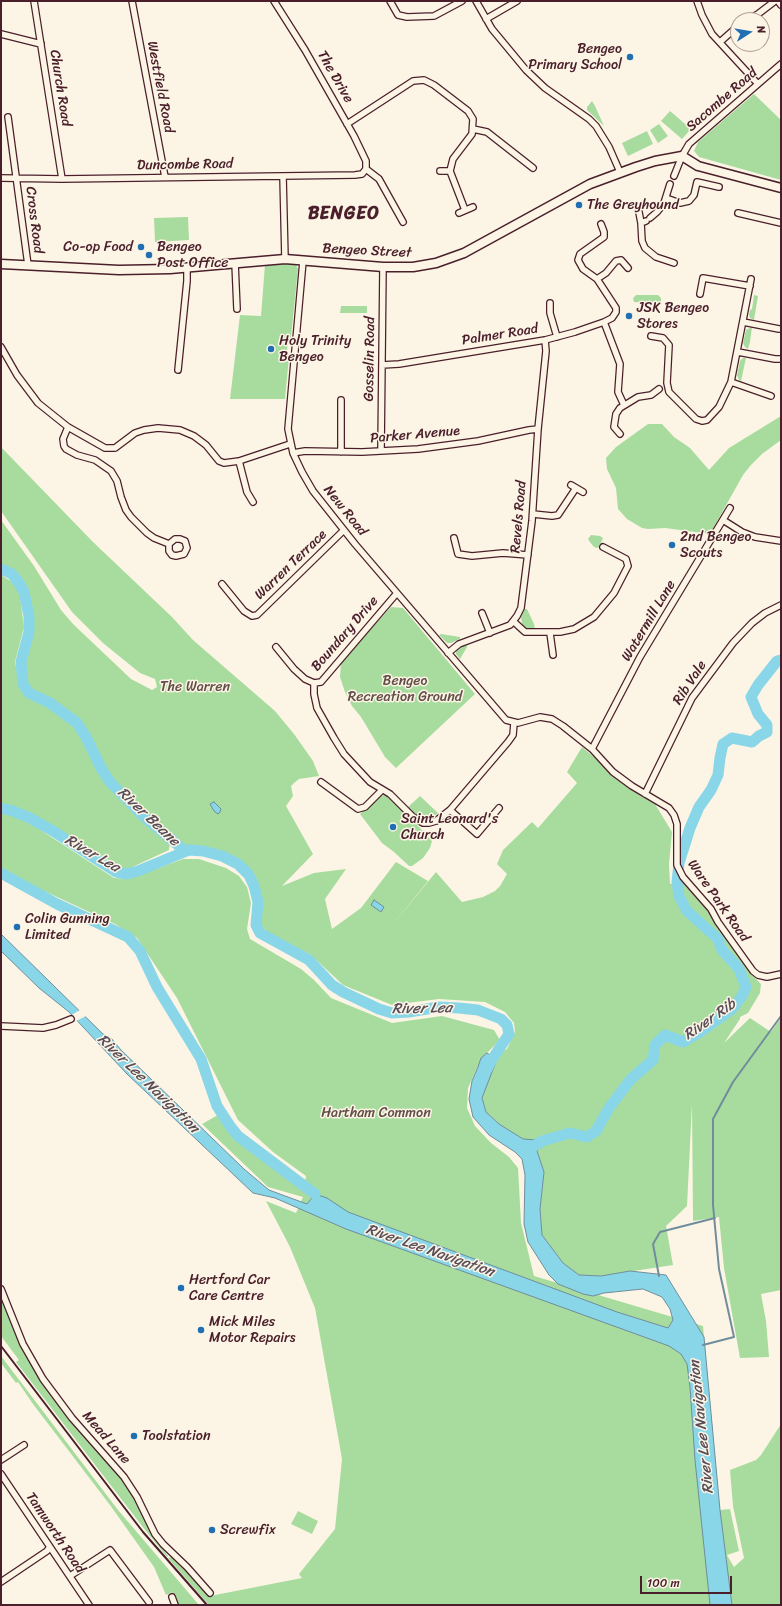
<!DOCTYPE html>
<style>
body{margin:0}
#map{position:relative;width:782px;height:1606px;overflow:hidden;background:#fcf5e5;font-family:Sriracha,sans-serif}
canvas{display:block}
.frame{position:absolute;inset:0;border:2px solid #4a1f2b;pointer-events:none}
.north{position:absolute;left:730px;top:12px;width:40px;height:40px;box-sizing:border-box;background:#fcf5e5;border:1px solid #b59f9b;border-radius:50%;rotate:78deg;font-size:11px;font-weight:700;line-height:16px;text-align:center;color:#4a1f2b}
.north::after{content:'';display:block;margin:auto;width:14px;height:18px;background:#1f6fb2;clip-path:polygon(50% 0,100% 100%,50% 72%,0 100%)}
.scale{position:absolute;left:640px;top:1576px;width:92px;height:18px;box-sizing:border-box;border:2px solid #4a1f2b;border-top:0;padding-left:5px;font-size:12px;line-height:14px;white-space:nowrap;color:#4a1f2b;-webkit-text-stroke:3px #fcf5e5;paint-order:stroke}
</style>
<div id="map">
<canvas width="782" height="1606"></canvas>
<div class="frame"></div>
<div class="north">N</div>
<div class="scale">100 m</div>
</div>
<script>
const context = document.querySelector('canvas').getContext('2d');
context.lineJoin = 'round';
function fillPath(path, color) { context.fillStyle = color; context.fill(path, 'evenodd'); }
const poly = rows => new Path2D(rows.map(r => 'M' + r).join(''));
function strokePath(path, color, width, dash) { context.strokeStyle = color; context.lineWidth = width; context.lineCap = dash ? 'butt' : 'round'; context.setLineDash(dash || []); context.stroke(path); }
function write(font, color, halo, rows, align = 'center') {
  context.font = font + ' Sriracha,sans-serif'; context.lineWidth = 3; context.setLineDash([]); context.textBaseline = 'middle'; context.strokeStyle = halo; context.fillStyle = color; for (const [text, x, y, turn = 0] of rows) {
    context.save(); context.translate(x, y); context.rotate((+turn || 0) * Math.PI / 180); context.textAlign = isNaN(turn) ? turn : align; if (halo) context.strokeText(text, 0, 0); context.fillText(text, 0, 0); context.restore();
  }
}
fillPath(poly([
 [754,94,781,120,781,180,699,157,694,151,698,142],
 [592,101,595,106,604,126,587,110,587,107],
 [670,111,691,129,682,139,661,121],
 [659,124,668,136,658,143,650,130],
 [647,131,653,144,628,156,622,143],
 [188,217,189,240,155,242,154,218],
 [265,264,294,264,296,265,298,269,291,337,287,348,289,357,285,399,230,399,240,315,261,316],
 [636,295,658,295,661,298,661,304,634,302,633,298],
 [754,295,758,296,754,320,750,318,749,315,750,310,752,309],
 [341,306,367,306,367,313,340,313],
 [752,327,750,342,748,349,745,347,743,343,746,330],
 [743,358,746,358,741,381,739,380,737,375,740,361],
 [781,416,781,440,762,454,751,465,743,475,710,534,665,528,648,529,642,528,627,519,618,509,616,488,607,469,606,458,616,447,648,424,662,424,674,437,690,448,709,470,729,448],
 [1,447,93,542,172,617,193,640,275,711,294,734,313,761,319,776,299,779,294,783,291,786,293,796,286,806,313,854,282,886,314,873,346,869,325,899,332,929,361,908,396,862,428,881,389,929,436,872,462,902,483,897,495,891,500,886,507,874,497,864,503,850,532,822,538,828,577,783,567,772,582,747,638,794,655,804,672,832,669,864,670,884,683,881,702,902,752,975,761,984,760,993,748,1013,740,1017,740,1019,724,1043,750,1018,771,1032,781,1018,781,1290,761,1294,766,1321,769,1357,740,1358,724,1268,719,1217,693,1221,692,1104,687,1206,666,1226,673,1265,601,1276,579,1275,563,1263,542,1235,540,1209,544,1172,537,1151,537,1140,523,1139,499,1124,486,1112,482,1098,489,1079,497,1059,501,1052,507,1049,515,1032,514,1023,505,1012,485,1002,439,999,392,1005,343,985,311,955,269,934,259,923,260,909,258,888,244,864,224,853,186,849,172,838,138,808,114,781,108,774,89,735,77,720,52,701,34,693,27,686,22,672,23,662,31,639,33,622,26,586,19,574,7,567,1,566,1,520,34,566,61,610,73,624,131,679,152,690,157,687,155,679,140,673,103,643,72,612,1,511],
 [591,535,600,536,603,538,599,547,596,548,593,546,590,542,588,539],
 [1,575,14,583,20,596,24,627,15,662,17,672,26,694,55,710,70,723,82,737,102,775,105,784,170,842,169,850,126,870,24,811,1,803],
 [391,607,403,608,475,694,396,768,385,757,361,717,352,706,345,692,340,677,341,662],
 [525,609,527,609,534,624,535,629,526,628,522,624,521,617],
 [441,634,460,637,460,639,451,643,447,643,439,635],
 [467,645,467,647,460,659,456,654,456,651,458,647],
 [385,795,391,797,432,841,430,848,423,858,412,866,409,866,394,852,382,843,360,814,380,796],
 [420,796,438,813,429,821,421,821,407,808],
 [1,812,13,815,36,827,114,878,129,879,183,859,199,859,226,868,239,876,247,887,251,903,247,929,250,939,301,969,314,980,331,998,392,1023,442,1016,494,1030,500,1040,481,1059,468,1088,467,1108,475,1126,491,1143,509,1157,518,1168,521,1223,534,1276,703,1326,720,1510,730,1509,739,1551,727,1555,734,1567,744,1558,733,1506,730,1470,756,1460,761,1455,781,1424,781,1605,209,1605,168,1558,171,1557,167,1552,184,1566,210,1596,302,1578,299,1574,335,1529,342,1459,315,1308,290,1247,266,1201,296,1213,303,1197,268,1187,202,1124,218,1115,224,1126,237,1139,304,1188,306,1176,273,1152,238,1120,177,998,137,938,115,924,27,883,1,868],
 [1,1296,27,1357,36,1373,69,1418,126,1484,134,1497,152,1535,168,1556,167,1557,142,1526,16,1362,19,1360,1,1336],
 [1,1356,118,1510,199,1605,178,1605,173,1592,166,1595,154,1567,110,1505,33,1404,18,1382,16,1383,1,1363],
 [298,1511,318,1521,312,1534,291,1524]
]), '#a8dc9e');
const water = poly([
 [214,802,221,809,220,812,218,814,214,811,210,804,214,802],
 [374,900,384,907,381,912,371,905,374,900],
 [1,934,103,1034,111,1038,121,1050,244,1169,269,1190,307,1204,315,1194,327,1198,348,1212,617,1312,668,1328,673,1320,670,1309,662,1297,643,1289,604,1293,593,1296,583,1294,558,1284,549,1275,528,1242,524,1224,525,1175,522,1159,515,1152,489,1135,473,1117,469,1099,472,1081,478,1067,481,1058,487,1053,497,1059,482,1098,486,1112,499,1124,523,1139,537,1140,542,1146,537,1151,544,1172,540,1209,542,1235,563,1263,579,1275,601,1276,630,1271,666,1275,704,1337,720,1510,732,1605,710,1605,695,1460,690,1387,687,1364,681,1354,669,1346,346,1229,275,1198,253,1193,127,1074,69,1012,39,988,1,951,1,934]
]);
fillPath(water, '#89d6e8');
strokePath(water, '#708d9c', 1);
fillPath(poly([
 [80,1010,86,1016,76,1021,70,1016]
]), '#fcf5e5');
strokePath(poly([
 [659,1276,653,1244,660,1232,715,1218],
 [703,1345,734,1337,719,1269,713,1205,713,1119,733,1082,781,1016]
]), '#708d9c', 2);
strokePath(poly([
 [1,569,12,574,19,583,24,592,29,616,29,632,21,662,23,684,29,693,50,703,77,723,86,737,101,768,110,782,143,816,185,851],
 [1,808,13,811,30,818,53,831,116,872,127,874,138,871,189,850,203,851,222,856,238,864,249,875,254,886,258,902,256,925,260,933,309,960,332,985,343,992,379,1009,392,1013,409,1012,439,1007,459,1008,478,1010,501,1019,507,1025,509,1034,491,1061,487,1069],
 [1,873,57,904,128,937,140,951,157,987,201,1059,217,1106,230,1126,238,1136,315,1194],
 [528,1150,542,1141,570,1133,587,1137,596,1131,609,1108,631,1079,653,1060,655,1045,665,1035,683,1042,700,1032,732,1009,742,996,746,987,739,969,722,950,718,939,687,911,679,896,677,882,679,863,690,828,699,807,711,790,718,775,720,758,723,744,732,738,752,742,759,736,767,732,767,725,758,714,751,697,758,685,777,661,781,660]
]), '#89d6e8', 11);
const street = poly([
 [34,1,62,179],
 [132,1,165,177],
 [274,1,305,50,354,136,366,161,366,169],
 [390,1,398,15,407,17,434,16,462,1],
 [476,1,492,29,526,70,545,88,589,119,596,126,609,147,620,172],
 [697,1,702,15,712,34,758,84],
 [778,1,781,5],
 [486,19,517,1],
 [747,20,758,14,775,1],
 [1,34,41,44],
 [720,42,738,26],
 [8,117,28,265],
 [347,124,413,81,424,80,434,85,468,111,473,119,472,134,453,159,450,171,465,210],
 [473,129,487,132,533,168],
 [366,169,379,179,403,222],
 [440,171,450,171],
 [283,176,285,259],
 [674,176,682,156,689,144,781,64],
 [1,178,62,179,355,175,362,174,366,169],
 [666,198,680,203,689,201,694,195,697,182,719,187],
 [638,207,641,223],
 [459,213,473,207],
 [738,213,781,223],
 [650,218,657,212,664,203,670,184],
 [646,221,641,223,642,241,645,248,656,257,674,263],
 [303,261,288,429,293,453,302,472,313,491,355,544,506,720,518,723,540,717,552,719,563,726,592,749,613,772,632,786,669,808,674,815,677,824,677,865,683,877,711,909,718,922,753,971,758,975,767,977,781,974],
 [235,263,237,309],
 [597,279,606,273,616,261,621,260,628,268],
 [700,294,703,278,750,286],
 [550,303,550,313,557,337],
 [604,322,620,364,618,392,624,405],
 [743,322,779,329],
 [651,336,663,338,669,345,667,383,669,392,696,419,702,421,707,420,719,407,731,382,751,279],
 [1,347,17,375,38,403,68,427,105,448,115,448,135,433,144,430,158,428,180,430,194,436,206,445,219,461,224,463,239,461,290,444],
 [738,352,775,359,781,359],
 [382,365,399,364,545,340,575,332,604,322,612,318,616,312,616,308,597,279,583,269,578,260,580,254,604,237,604,232,601,224],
 [178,370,187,281,187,268],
 [731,382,771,396],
 [68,427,63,439,64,446,66,449,77,455,95,460,111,471,117,481,121,497,126,510,131,517,147,533,154,538,169,544,175,539,180,539,185,541,187,548,184,554,176,556,172,555,169,551,169,544],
 [620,434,614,427,616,414,620,408,638,397,651,395,659,389],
 [381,451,383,267],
 [341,452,341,400],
 [293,453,305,451,362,452,418,449,478,441,529,430,538,429],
 [239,461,247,492,253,502],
 [571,485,583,492],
 [533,514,552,516,558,515,576,488],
 [723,520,742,532,755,537,781,541],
 [454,538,458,554,472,556,503,553,528,555],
 [222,584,244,611,252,616,257,615,344,530],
 [482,613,490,633],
 [513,621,525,632,560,632,574,629,594,617,614,593,628,566,626,559,603,547],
 [550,633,553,655],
 [276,647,294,669,305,679,314,683,321,682,397,593],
 [448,653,459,644,510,625,517,616,521,608,532,521,538,429,546,351,545,340],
 [314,683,314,694,317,708,334,738,344,754,370,782,390,794,413,817,423,823,429,823,436,821,450,810,508,742,513,735,514,723],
 [592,749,640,657,730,508],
 [321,782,358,809,365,807,382,790],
 [645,794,692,698,733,643,752,623,765,613,781,605],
 [450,810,477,834,499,808],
 [1,1026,43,1028,56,1025,71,1019],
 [1,1289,23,1344,43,1379,72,1418,124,1477,137,1497,155,1534,163,1544,187,1567,210,1593],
 [1,1460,24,1445],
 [1,1474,89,1605],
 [70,1576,110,1550,149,1602],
 [1,1582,47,1551,49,1548],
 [172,1597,175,1605]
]);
const secondary = poly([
 [1,264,119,270,170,269,285,259,383,267,413,267,436,263,464,253,590,184,636,167,655,161,682,156,698,166,781,188]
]);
strokePath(street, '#4a1f2b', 8);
strokePath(secondary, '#4a1f2b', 11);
strokePath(street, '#fcf5e5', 5.5);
strokePath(secondary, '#fcf5e5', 8);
strokePath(poly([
 [1,1346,143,1532,207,1605]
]), '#4a1f2b', 2);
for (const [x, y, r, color] of [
 [630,57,4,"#1f6fb2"],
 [579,205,4,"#1f6fb2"],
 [141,247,4,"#1f6fb2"],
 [149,255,4,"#1f6fb2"],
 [629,316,4,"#1f6fb2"],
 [271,349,4,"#1f6fb2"],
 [672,545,4,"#1f6fb2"],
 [393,827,4,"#1f6fb2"],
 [17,927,4,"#1f6fb2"],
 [181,1288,4,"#1f6fb2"],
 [201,1330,4,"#1f6fb2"],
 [134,1436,4,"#1f6fb2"],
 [212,1530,4,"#1f6fb2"]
]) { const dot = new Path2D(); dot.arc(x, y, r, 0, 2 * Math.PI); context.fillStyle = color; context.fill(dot); strokePath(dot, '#fcf5e5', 1.5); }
write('14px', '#4a1f2b', '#fcf5e5', [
 ["Bengeo",622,49,"right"],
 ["Primary School",622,65,"right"],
 ["The Greyhound",587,205],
 ["Co-op Food",133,247,"right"],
 ["Bengeo",157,247],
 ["Post Office",157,263],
 ["JSK Bengeo",637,308],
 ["Stores",637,324],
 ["Holy Trinity",279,341],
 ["Bengeo",279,357],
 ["2nd Bengeo",680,537],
 ["Scouts",680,553],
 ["Saint Leonard's",401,819],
 ["Church",401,835],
 ["Colin Gunning",25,919],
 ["Limited",25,935],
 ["Hertford Car",189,1280],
 ["Care Centre",189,1296],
 ["Mick Miles",209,1322],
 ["Motor Repairs",209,1338],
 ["Toolstation",142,1436],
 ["Screwfix",220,1530]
], 'left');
write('14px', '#4a1f2b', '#fcf5e5', [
 ["The Drive",335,77,60],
 ["Westfield Road",160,87,79],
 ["Church Road",60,88,81],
 ["Sacombe Road",722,100,-41],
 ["Duncombe Road",185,165,-1],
 ["Cross Road",34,220,83],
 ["Bengeo Street",367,251,3],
 ["Palmer Road",500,335,-9],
 ["Gosselin Road",370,359,-89],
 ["Parker Avenue",415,435,-5],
 ["New Road",345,511,51],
 ["Revels Road",519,517,-85],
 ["Warren Terrace",291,565,-44],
 ["Watermill Lane",649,621,-59],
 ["Boundary Drive",345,634,-49],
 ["Rib Vale",690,683,-57],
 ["Ware Park Road",718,901,55],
 ["Mead Lane",106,1438,49],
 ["Tamworth Road",55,1533,56]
]);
write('14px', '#624e48', '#fcf5e5', [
 ["Bengeo",405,681],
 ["Recreation Ground",405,697],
 ["The Warren",195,687],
 ["Hartham Common",376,1113]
]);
write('italic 15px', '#5a4d5a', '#fcf5e5', [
 ["River Beane",148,817,43],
 ["River Lea",92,854,30],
 ["River Lea",422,1009,-1],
 ["River Rib",710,1020,-35],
 ["River Lee Navigation",148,1084,44],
 ["River Lee Navigation",430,1251,19],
 ["River Lee Navigation",702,1427,-96]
]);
context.letterSpacing = '1px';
write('bold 18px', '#4a1f2b', '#fcf5e5', [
 ["BENGEO",344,214]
]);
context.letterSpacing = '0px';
</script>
